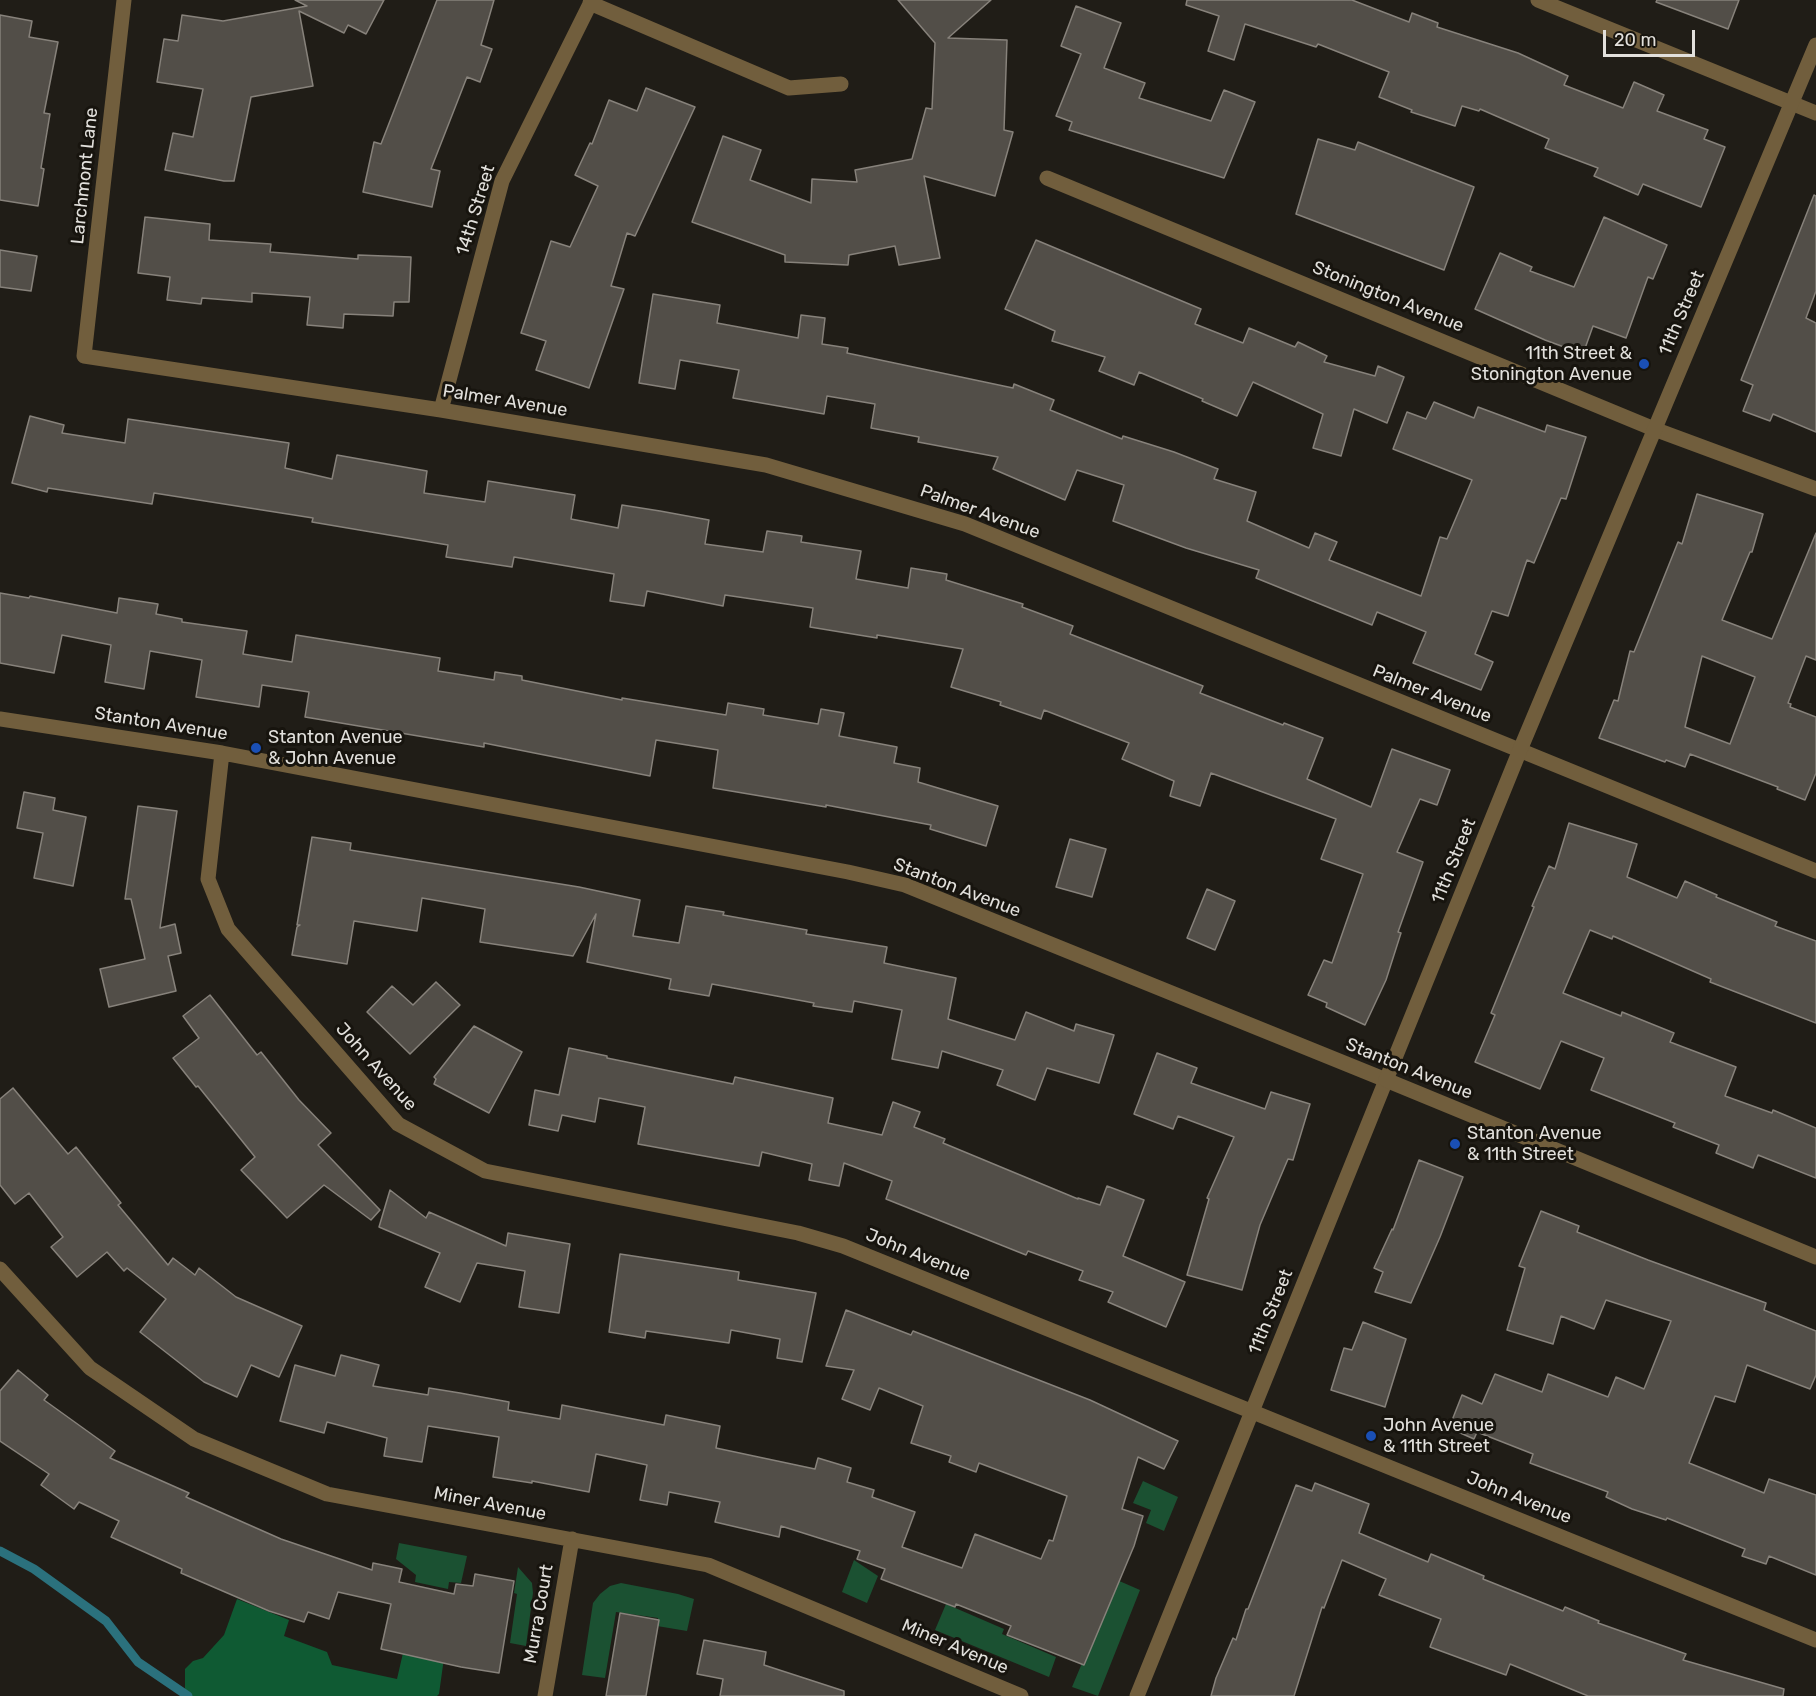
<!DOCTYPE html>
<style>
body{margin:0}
#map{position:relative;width:1816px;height:1696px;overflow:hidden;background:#201d17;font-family:Rubik,sans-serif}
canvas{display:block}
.scale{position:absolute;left:1603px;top:30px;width:92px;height:27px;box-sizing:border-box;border:3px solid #e2e0dc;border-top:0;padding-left:8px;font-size:18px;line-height:21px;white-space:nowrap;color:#e2e0dc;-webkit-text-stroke:4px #17140e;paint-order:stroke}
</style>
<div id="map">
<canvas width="1816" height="1696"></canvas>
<div class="scale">20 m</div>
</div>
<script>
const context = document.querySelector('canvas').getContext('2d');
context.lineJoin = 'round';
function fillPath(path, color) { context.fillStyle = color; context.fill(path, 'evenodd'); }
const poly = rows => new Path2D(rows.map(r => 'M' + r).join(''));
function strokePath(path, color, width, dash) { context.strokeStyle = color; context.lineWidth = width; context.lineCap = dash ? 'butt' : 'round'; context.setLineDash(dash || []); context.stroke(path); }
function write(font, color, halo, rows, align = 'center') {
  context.font = font + ' Rubik,sans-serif'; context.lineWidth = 6; context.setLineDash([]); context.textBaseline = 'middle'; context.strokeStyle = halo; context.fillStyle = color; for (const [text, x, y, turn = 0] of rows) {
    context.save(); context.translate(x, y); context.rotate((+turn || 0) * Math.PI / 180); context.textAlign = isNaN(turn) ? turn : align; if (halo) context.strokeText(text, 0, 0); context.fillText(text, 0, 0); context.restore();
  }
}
fillPath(poly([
 [1143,1481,1178,1497,1164,1531,1146,1523,1151,1510,1133,1503],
 [399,1543,467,1556,461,1583,449,1582,448,1589,415,1582,416,1575,396,1559],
 [854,1560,878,1576,867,1603,842,1592],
 [518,1567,532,1583,533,1593,526,1646,510,1643,517,1594,514,1593],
 [1117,1580,1140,1590,1098,1696,1072,1687],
 [621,1583,678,1594,694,1599,687,1631,657,1626,658,1618,616,1612,605,1678,582,1675,593,1603,600,1594,610,1586],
 [946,1604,1004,1629,1002,1634,1056,1657,1049,1677,935,1630]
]), '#1b5132');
fillPath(poly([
 [237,1599,289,1620,284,1636,327,1652,332,1665,397,1679,403,1653,444,1658,439,1694,437,1696,190,1696,185,1692,185,1669,193,1661,203,1658,224,1635]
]), '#0f5a33');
strokePath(poly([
 [0,1551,34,1569,106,1621,138,1662,188,1696]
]), '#2b717d', 9);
const building = poly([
 [295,0,384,0,366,34,348,25,344,33,299,11,313,86,251,97,234,181,224,181,165,170,173,133,193,137,203,89,157,82,164,39,178,41,182,15,223,21,307,6,295,0],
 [437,0,494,0,481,45,492,49,480,82,467,77,431,169,440,171,432,207,363,192,374,142,381,144,437,0],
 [898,0,991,0,948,38,1007,40,1004,130,1013,132,995,196,924,176,940,258,899,265,895,246,849,255,848,265,785,262,785,255,692,222,723,136,761,150,750,180,811,203,812,179,857,182,855,170,912,159,926,108,932,109,935,43,898,0],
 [1187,0,1352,0,1409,22,1412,13,1438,23,1437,27,1518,53,1568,76,1564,85,1623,108,1634,82,1664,95,1657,111,1708,130,1704,139,1725,147,1701,207,1643,184,1638,195,1594,176,1598,168,1545,148,1549,139,1480,109,1479,111,1462,106,1455,126,1411,112,1412,110,1379,97,1389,72,1318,44,1316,47,1245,24,1234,60,1208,51,1219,16,1186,5,1187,0],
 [1657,0,1739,0,1728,29,1656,2,1657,0],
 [1076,6,1121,23,1104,68,1145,83,1139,98,1211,121,1224,90,1255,102,1224,178,1069,130,1072,122,1056,116,1081,54,1061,46,1076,6],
 [0,15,32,21,29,37,58,42,44,113,50,114,41,168,44,169,38,206,0,200,0,15],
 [646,88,695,107,635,236,627,233,611,286,624,289,589,388,536,370,546,341,521,333,551,241,570,247,598,186,575,175,590,143,592,144,609,100,637,111,646,88],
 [1318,139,1355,150,1358,142,1474,187,1444,270,1296,214,1318,139],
 [1814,195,1816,196,1816,291,1806,318,1816,323,1816,432,1773,414,1770,421,1743,411,1753,385,1741,380,1814,195],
 [145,217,210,224,209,240,271,244,270,252,358,259,358,255,411,257,409,302,394,302,393,316,344,314,343,328,307,325,310,297,252,293,252,302,202,298,201,304,167,300,170,277,138,273,145,217],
 [1604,217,1667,245,1653,279,1648,277,1626,338,1593,326,1583,354,1545,340,1475,309,1500,253,1532,267,1530,271,1574,287,1604,217],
 [1036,240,1201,309,1195,324,1243,343,1249,328,1295,347,1298,342,1327,356,1324,362,1375,376,1378,366,1404,377,1387,423,1354,409,1341,456,1313,448,1323,414,1253,382,1237,416,1202,401,1203,399,1139,372,1134,385,1099,371,1105,357,1052,341,1055,331,1005,309,1036,240],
 [0,250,37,256,31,291,0,287,0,250],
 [653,294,720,305,717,323,798,338,801,315,825,318,822,344,848,348,847,353,1013,388,1014,384,1054,400,1050,410,1122,439,1123,436,1174,452,1218,469,1214,479,1256,492,1247,521,1309,548,1315,533,1337,542,1329,560,1421,596,1440,537,1447,539,1472,480,1393,449,1407,412,1426,419,1434,402,1474,418,1478,407,1545,432,1547,425,1586,437,1566,499,1561,498,1534,563,1527,560,1508,616,1492,611,1475,654,1493,662,1481,690,1413,663,1426,632,1377,612,1372,625,1256,578,1259,570,1186,548,1113,521,1124,485,1077,470,1065,500,993,469,998,457,918,442,919,437,871,428,875,404,827,396,824,414,733,398,739,370,680,360,675,389,639,383,653,294],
 [30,416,64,425,62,433,125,443,128,419,289,443,285,468,332,479,337,455,427,471,424,493,485,502,488,481,575,495,571,519,618,528,622,505,660,511,709,520,705,544,763,552,767,531,802,536,801,542,861,551,856,579,908,588,911,568,947,574,946,580,1023,604,1022,607,1073,626,1070,634,1203,686,1200,693,1283,725,1284,723,1323,738,1307,779,1371,807,1392,749,1450,770,1437,805,1420,799,1397,852,1423,862,1398,932,1401,933,1386,980,1365,1025,1326,1007,1327,1003,1308,995,1324,960,1332,963,1363,874,1321,859,1336,819,1211,773,1200,806,1170,796,1174,781,1122,759,1129,743,1044,710,1041,719,1000,705,1001,702,951,687,963,649,877,635,877,638,810,627,813,608,725,595,723,606,647,591,644,606,610,601,614,574,514,557,512,567,446,557,448,545,312,522,313,518,154,493,152,504,48,488,47,492,12,483,30,416],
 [1697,494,1763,514,1752,552,1750,552,1722,620,1772,639,1816,533,1816,660,1806,656,1788,703,1791,704,1790,707,1816,717,1816,773,1805,800,1777,789,1778,787,1690,754,1685,767,1666,760,1665,762,1599,738,1614,700,1618,701,1630,651,1634,652,1678,542,1682,544,1697,494],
 [1702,656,1755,677,1730,744,1685,727,1702,656],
 [0,593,29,598,30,596,117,613,119,598,158,604,156,614,182,619,182,622,247,631,243,654,292,662,296,635,440,658,438,671,494,680,495,672,522,676,522,680,622,700,622,698,726,715,728,703,764,709,763,715,818,724,821,709,844,713,839,736,897,747,894,763,920,768,918,782,998,806,986,846,930,829,931,825,826,805,826,807,713,788,718,750,656,740,650,776,484,743,484,747,305,717,309,692,262,685,259,707,196,697,202,660,150,651,144,689,105,682,111,645,62,635,54,673,0,663,0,593],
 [24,792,55,798,53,810,86,817,73,886,34,878,43,833,17,828,24,792],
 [138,806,177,811,160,928,175,924,181,953,168,956,176,991,109,1007,100,969,145,959,131,899,125,899,138,806],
 [1569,823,1637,844,1627,877,1677,898,1685,881,1717,895,1716,897,1777,922,1775,926,1816,941,1816,1023,1710,982,1711,979,1613,936,1612,939,1590,930,1563,993,1621,1016,1622,1012,1674,1033,1670,1042,1736,1067,1725,1096,1772,1113,1773,1110,1816,1128,1816,1178,1758,1155,1753,1168,1716,1153,1719,1145,1673,1127,1675,1123,1591,1090,1604,1058,1561,1041,1540,1089,1475,1062,1495,1015,1491,1013,1534,907,1532,906,1549,866,1555,869,1569,823],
 [312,837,351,843,350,850,579,887,640,900,633,936,679,943,686,906,724,912,723,915,807,930,806,934,887,947,884,963,956,978,948,1019,1015,1040,1026,1012,1074,1031,1076,1024,1114,1035,1099,1083,1047,1068,1035,1100,997,1085,1003,1070,942,1051,938,1068,892,1059,902,1010,854,1001,852,1012,813,1006,814,1003,712,984,709,996,669,989,671,979,587,962,596,914,573,956,480,942,485,909,422,898,417,931,354,921,347,964,292,955,297,927,300,925,297,925,312,837],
 [1070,839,1106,849,1092,897,1056,887,1070,839],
 [1207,889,1235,901,1215,950,1187,938,1207,889],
 [436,982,460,1005,410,1054,367,1012,392,986,413,1005,436,982],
 [210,995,257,1055,261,1052,299,1100,331,1133,318,1145,380,1210,371,1220,324,1185,287,1218,241,1170,255,1157,198,1086,196,1087,173,1058,199,1038,183,1016,210,995],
 [474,1026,522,1052,489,1113,434,1084,436,1079,434,1077,474,1026],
 [569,1048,607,1056,607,1058,733,1084,735,1077,833,1098,828,1123,882,1135,893,1102,920,1112,914,1127,945,1139,943,1143,1078,1199,1078,1198,1100,1205,1107,1186,1144,1200,1123,1256,1185,1282,1166,1327,1108,1302,1113,1292,1079,1280,1083,1271,1028,1251,1026,1255,886,1199,892,1181,844,1163,839,1186,809,1180,812,1164,762,1152,759,1166,638,1144,645,1107,599,1098,595,1122,562,1115,558,1131,529,1125,535,1090,559,1095,569,1048],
 [1157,1053,1197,1068,1191,1083,1265,1109,1271,1092,1310,1104,1293,1160,1288,1159,1260,1225,1242,1290,1187,1275,1209,1199,1207,1198,1234,1137,1178,1116,1173,1129,1134,1114,1157,1053],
 [13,1088,68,1154,76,1147,121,1203,118,1205,168,1265,173,1258,195,1275,199,1268,236,1297,302,1326,279,1377,251,1365,237,1397,204,1382,140,1332,166,1299,127,1268,124,1271,107,1252,77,1277,51,1247,63,1237,29,1193,15,1204,0,1185,0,1099,13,1088],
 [1419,1160,1463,1177,1440,1237,1411,1303,1375,1292,1383,1272,1374,1268,1392,1229,1393,1230,1419,1160],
 [390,1190,426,1218,429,1212,506,1246,508,1233,570,1244,559,1313,519,1307,525,1271,477,1263,460,1302,425,1287,440,1253,379,1227,390,1190],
 [1541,1211,1579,1226,1577,1232,1648,1260,1766,1303,1764,1310,1816,1331,1816,1375,1810,1389,1747,1365,1735,1402,1715,1396,1689,1463,1764,1493,1769,1479,1816,1495,1816,1575,1769,1556,1766,1564,1742,1556,1745,1549,1667,1518,1666,1520,1632,1509,1606,1497,1608,1492,1530,1463,1533,1454,1477,1432,1474,1439,1449,1428,1462,1395,1482,1404,1495,1374,1542,1392,1548,1374,1608,1397,1616,1377,1644,1389,1671,1321,1606,1300,1594,1329,1561,1316,1553,1344,1507,1330,1525,1268,1519,1266,1541,1211],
 [620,1254,739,1272,738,1280,816,1293,802,1362,777,1358,780,1339,731,1330,729,1343,646,1331,645,1338,609,1332,620,1254],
 [846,1310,911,1335,913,1331,1090,1400,1178,1441,1164,1469,1138,1457,1122,1509,1143,1516,1134,1546,1084,1665,1007,1635,1011,1626,956,1604,955,1607,881,1579,885,1569,857,1559,860,1551,781,1526,779,1537,715,1522,720,1502,669,1492,667,1505,640,1500,647,1465,596,1454,589,1492,532,1481,532,1483,493,1477,499,1437,428,1426,422,1462,384,1456,387,1438,327,1422,324,1433,280,1421,295,1365,335,1376,341,1355,379,1365,373,1386,428,1395,429,1388,460,1393,509,1402,508,1410,560,1419,562,1405,664,1425,666,1415,720,1426,716,1448,815,1469,818,1458,851,1468,847,1482,874,1490,872,1497,915,1512,902,1547,962,1568,975,1534,1041,1559,1049,1540,1053,1541,1067,1496,979,1463,976,1472,949,1462,951,1456,911,1443,923,1406,879,1388,870,1410,842,1399,854,1370,826,1366,846,1310],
 [1363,1322,1406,1339,1385,1407,1331,1390,1344,1348,1352,1350,1363,1322],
 [18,1370,48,1395,44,1400,115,1451,110,1458,189,1493,186,1497,281,1539,372,1570,373,1563,402,1569,399,1582,454,1594,456,1584,473,1586,475,1574,514,1581,499,1673,461,1667,381,1649,391,1604,338,1592,329,1619,308,1612,304,1622,269,1611,181,1573,182,1569,111,1537,119,1521,79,1502,74,1509,41,1485,49,1474,0,1441,0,1391,18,1370],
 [1315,1483,1369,1504,1359,1533,1428,1562,1431,1554,1484,1576,1483,1579,1563,1611,1565,1607,1599,1621,1598,1623,1686,1654,1683,1660,1784,1689,1783,1696,1588,1696,1510,1664,1506,1675,1430,1647,1441,1619,1379,1595,1386,1579,1342,1560,1324,1608,1322,1607,1294,1696,1211,1696,1216,1678,1233,1638,1236,1640,1246,1609,1248,1609,1296,1485,1312,1491,1315,1483],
 [620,1613,659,1620,646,1696,606,1696,620,1613],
 [704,1640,766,1652,764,1665,844,1691,844,1696,720,1696,723,1679,697,1674,704,1640]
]);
fillPath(building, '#524e48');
strokePath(building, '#87827b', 1.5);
strokePath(poly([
 [124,0,84,356,441,410,766,465,965,524,1816,871],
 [1538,0,1816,113],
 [590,3,789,88,841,84],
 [1047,178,1654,429,1816,489],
 [441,410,502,181,592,0],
 [0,719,222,753,848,872,905,885,1386,1080,1137,1696],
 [222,753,208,879,228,929,398,1124,485,1171,798,1233,843,1246,1816,1640],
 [0,1269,90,1368,194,1439,327,1494,708,1565,1021,1696],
 [545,1696,572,1539]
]), '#715e3d', 15);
strokePath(poly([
 [1816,45,1520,750,1386,1080,1816,1257]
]), '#715e3d', 15);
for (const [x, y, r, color] of [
 [1644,364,6,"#1a4fb4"],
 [256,748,6,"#1a4fb4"],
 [1455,1144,6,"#1a4fb4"],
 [1371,1436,6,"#1a4fb4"]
]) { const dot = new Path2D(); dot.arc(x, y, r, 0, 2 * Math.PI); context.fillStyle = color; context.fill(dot); strokePath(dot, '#17140e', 2); }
write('18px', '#e2e0dc', '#17140e', [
 ["Larchmont Lane",85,176,-84],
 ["14th Street",476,210,-73],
 ["Stonington Avenue",1388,297,22],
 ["11th Street",1682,313,-67],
 ["Palmer Avenue",505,401,9],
 ["Palmer Avenue",980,512,20],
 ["Palmer Avenue",1432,694,22],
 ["Stanton Avenue",161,724,9],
 ["11th Street",1454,861,-68],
 ["Stanton Avenue",957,888,21],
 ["John Avenue",376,1067,48],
 ["Stanton Avenue",1409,1069,22],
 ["John Avenue",918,1255,22],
 ["11th Street",1271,1312,-68],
 ["John Avenue",1519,1498,22],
 ["Miner Avenue",490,1504,11],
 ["Murra Court",539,1614,-80],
 ["Miner Avenue",955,1647,23]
]);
write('18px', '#e2e0dc', '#17140e', [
 ["11th Street &",1632,354,"right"],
 ["Stonington Avenue",1632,375,"right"],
 ["Stanton Avenue",268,738],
 ["& John Avenue",268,759],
 ["Stanton Avenue",1467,1134],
 ["& 11th Street",1467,1155],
 ["John Avenue",1383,1426],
 ["& 11th Street",1383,1447]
], 'left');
</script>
